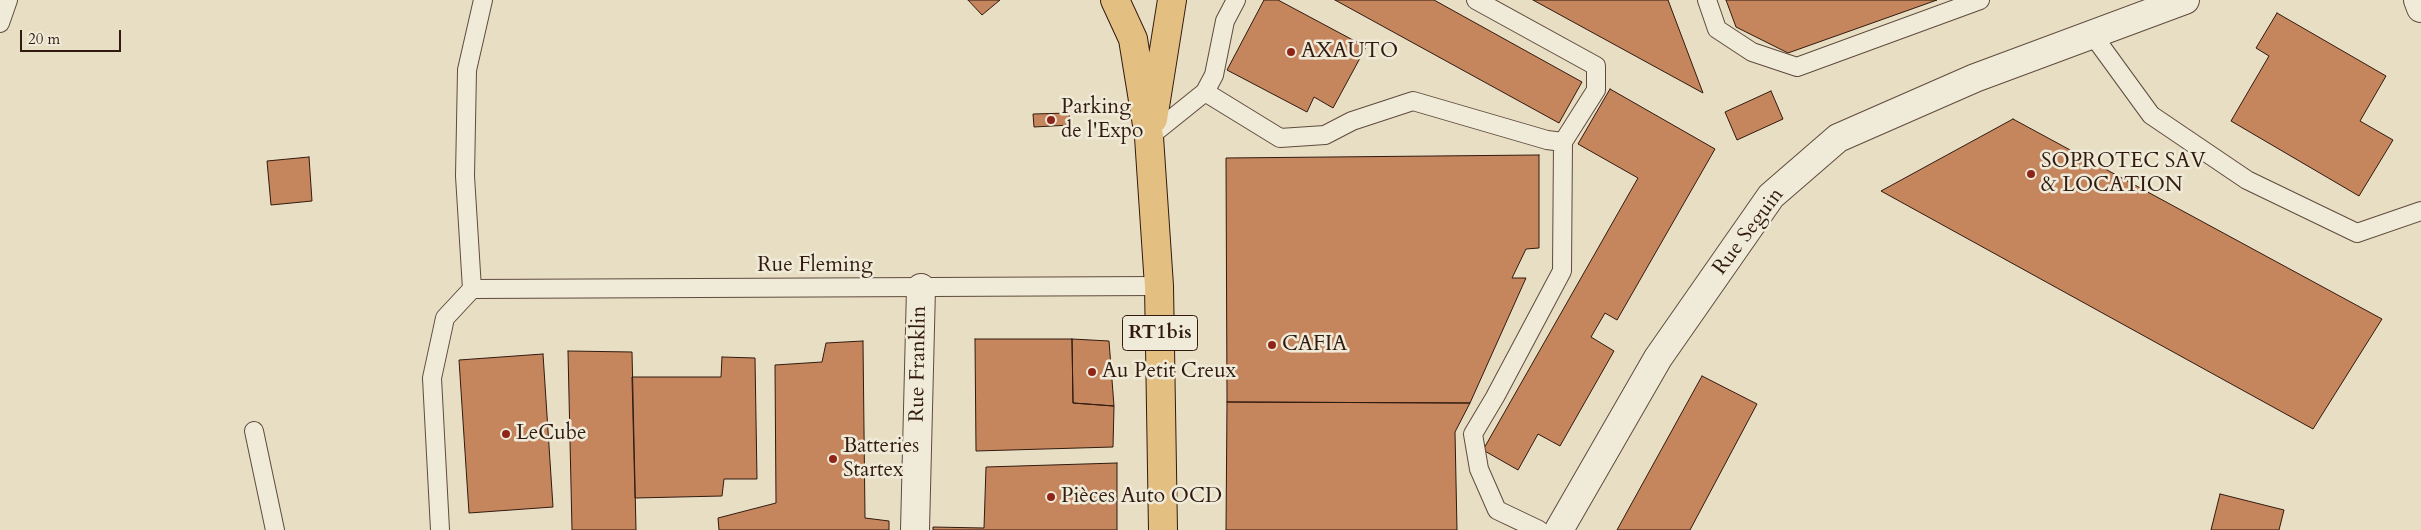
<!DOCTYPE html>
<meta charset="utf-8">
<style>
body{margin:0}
#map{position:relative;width:2421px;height:530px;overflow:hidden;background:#e8dec4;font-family:Cardo,serif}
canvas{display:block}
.scale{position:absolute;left:20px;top:30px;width:101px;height:22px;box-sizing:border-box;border:2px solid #311a0f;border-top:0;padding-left:6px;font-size:15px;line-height:18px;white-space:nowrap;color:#311a0f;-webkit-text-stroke:4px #f0ead9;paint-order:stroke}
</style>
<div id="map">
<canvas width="2421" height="530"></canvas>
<div class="scale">20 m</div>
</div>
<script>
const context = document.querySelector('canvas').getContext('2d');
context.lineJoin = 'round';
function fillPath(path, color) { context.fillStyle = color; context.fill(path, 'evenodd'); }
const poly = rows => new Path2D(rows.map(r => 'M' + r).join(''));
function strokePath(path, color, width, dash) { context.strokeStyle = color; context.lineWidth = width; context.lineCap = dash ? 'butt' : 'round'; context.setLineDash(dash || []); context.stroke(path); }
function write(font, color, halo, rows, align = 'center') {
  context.font = font + ' Cardo,serif'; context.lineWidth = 5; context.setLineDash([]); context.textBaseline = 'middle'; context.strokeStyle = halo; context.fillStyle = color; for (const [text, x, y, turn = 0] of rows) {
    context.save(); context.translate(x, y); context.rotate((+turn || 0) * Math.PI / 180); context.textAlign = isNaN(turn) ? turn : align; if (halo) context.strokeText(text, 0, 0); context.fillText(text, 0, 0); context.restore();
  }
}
const building = poly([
 [968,0,1000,0,982,15,968,0],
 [1264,0,1278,0,1366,47,1333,108,1314,97,1307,112,1227,70,1264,0],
 [1335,0,1434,0,1582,82,1559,123,1335,0],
 [1533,0,1668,0,1703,93,1533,0],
 [1726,0,1937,0,1788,53,1736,27,1726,0],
 [2277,13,2386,76,2360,121,2393,140,2359,196,2231,121,2269,56,2256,48,2277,13],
 [1610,89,1715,149,1617,320,1605,313,1591,337,1614,351,1560,446,1538,434,1518,470,1483,450,1638,178,1578,144,1610,89],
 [1771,91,1783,119,1737,140,1725,112,1771,91],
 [1069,113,1070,125,1034,127,1033,114,1069,113],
 [2013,119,2382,319,2313,429,1881,191,2013,119],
 [1539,155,1539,248,1526,249,1512,278,1526,278,1470,403,1227,402,1226,158,1539,155],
 [309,157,312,201,271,205,267,161,309,157],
 [975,339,1072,339,1073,403,1114,406,1113,447,976,451,975,339],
 [1072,339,1109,341,1114,406,1073,403,1072,339],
 [863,341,865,518,889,521,889,530,719,530,718,518,776,503,775,365,822,362,826,343,863,341],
 [568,351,632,352,636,530,572,530,568,351],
 [543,354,553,507,469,513,459,360,543,354],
 [722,357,755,358,757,479,724,479,722,496,635,498,632,377,721,377,722,357],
 [1702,376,1757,404,1690,530,1617,530,1702,376],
 [1227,402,1470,403,1455,432,1457,530,1226,530,1227,402],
 [1117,463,1117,530,933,530,933,527,984,528,986,467,1117,463],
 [2220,494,2284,510,2279,530,2211,530,2220,494]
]);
fillPath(building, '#c5855d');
strokePath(building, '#311a0f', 1);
const service = poly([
 [1707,0,1717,29,1752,52,1797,67,1980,0],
 [0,23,8,0],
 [2092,34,2151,115,2247,180,2357,233,2421,211],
 [1205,92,1280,138,1325,135,1352,121,1413,101,1547,140,1563,142,1596,90,1596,66,1476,0],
 [1149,137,1205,92,1214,75,1225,21,1236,0],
 [472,289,1159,286],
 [254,431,275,530],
 [440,530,432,378,445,318,472,289,465,176,467,70,483,0],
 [1539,530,1497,510,1479,469,1473,434,1495,397,1562,271,1563,142]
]);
const minor = poly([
 [2418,0,2421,8],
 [915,530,921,288],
 [1559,530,1658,358,1771,196,1838,138,1975,78,2185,0]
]);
const primary = poly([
 [1115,0,1133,39,1149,137,1159,286,1163,530],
 [1153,119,1172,0]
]);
strokePath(service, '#5f4b3c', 20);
strokePath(minor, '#5f4b3c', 30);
strokePath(primary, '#311a0f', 30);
strokePath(service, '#f0ead9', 18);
strokePath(minor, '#f0ead9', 28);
strokePath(primary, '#e4bf82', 28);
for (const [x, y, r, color] of [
 [1291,52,5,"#8f2418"],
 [1051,120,5,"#8f2418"],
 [2031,174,5,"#8f2418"],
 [1272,345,5,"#8f2418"],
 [1092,372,5,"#8f2418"],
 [506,434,5,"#8f2418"],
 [833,459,5,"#8f2418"],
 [1051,497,5,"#8f2418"]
]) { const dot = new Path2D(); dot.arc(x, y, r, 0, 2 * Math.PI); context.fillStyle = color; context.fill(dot); strokePath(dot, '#f0ead9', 2); }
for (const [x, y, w] of [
 [1160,333,75]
]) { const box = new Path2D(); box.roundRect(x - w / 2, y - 17.5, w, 35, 4); context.fillStyle = '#f0ead9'; context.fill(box); strokePath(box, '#311a0f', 1); }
write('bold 20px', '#311a0f', null, [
 ["RT1bis",1160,333]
]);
write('21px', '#311a0f', '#f0ead9', [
 ["AXAUTO",1301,52],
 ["Parking",1061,108],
 ["de l'Expo",1061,132],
 ["SOPROTEC SAV",2041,162],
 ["& LOCATION",2041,186],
 ["CAFIA",1282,345],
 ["Au Petit Creux",1102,372],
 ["LeCube",516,434],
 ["Batteries",843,447],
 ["Startex",843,471],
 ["Pièces Auto OCD",1061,497]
], 'left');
write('21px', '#311a0f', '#f0ead9', [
 ["Rue Seguin",1749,232,-53],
 ["Rue Fleming",815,266],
 ["Rue Franklin",919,364,-89]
]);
</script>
